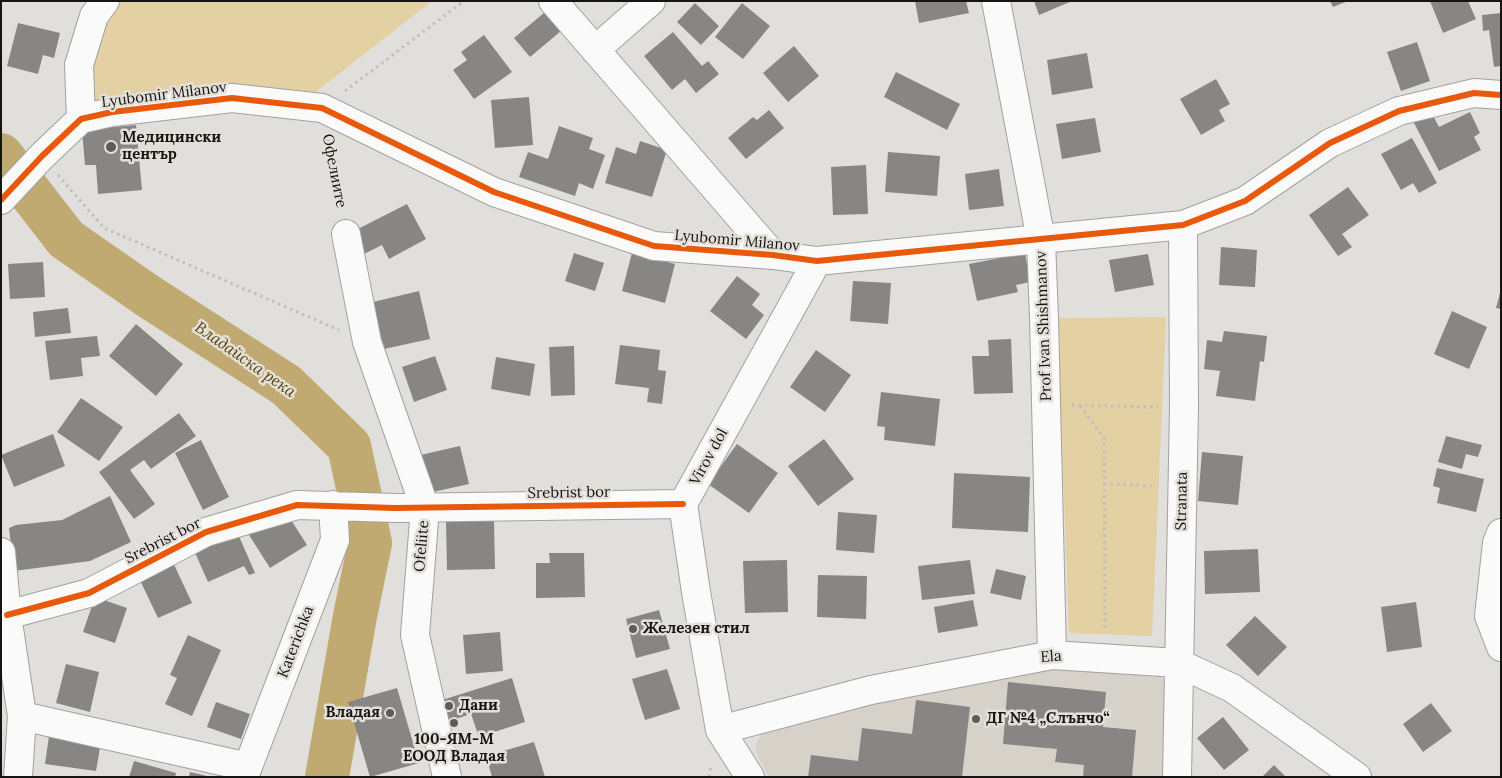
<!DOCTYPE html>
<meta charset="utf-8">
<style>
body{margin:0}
#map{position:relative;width:1502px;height:778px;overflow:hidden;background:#e1dfdb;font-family:Lora,serif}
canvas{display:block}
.frame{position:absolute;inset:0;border:2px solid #161513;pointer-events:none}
</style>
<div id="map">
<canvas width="1502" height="778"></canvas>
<div class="frame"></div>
</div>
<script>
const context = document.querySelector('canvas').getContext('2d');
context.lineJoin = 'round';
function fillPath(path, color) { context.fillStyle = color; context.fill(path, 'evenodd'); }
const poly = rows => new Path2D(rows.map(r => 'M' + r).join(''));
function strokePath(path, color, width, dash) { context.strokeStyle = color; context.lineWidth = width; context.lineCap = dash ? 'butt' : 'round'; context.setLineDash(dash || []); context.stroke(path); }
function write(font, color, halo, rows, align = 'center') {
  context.font = font + ' Lora,serif'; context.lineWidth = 5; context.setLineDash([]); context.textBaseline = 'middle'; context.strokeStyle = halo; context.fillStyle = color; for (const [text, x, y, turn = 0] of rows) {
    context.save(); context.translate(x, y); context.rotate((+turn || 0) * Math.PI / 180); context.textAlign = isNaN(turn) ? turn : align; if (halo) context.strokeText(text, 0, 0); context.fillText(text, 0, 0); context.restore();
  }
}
fillPath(poly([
 [1044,669,1159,676,1166,681,1168,777,769,777,758,757,755,745,762,732,772,723]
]), '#d6d2c9');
fillPath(poly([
 [105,1,432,1,299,105,81,119],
 [1166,317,1152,636,1069,633,1057,318]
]), '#e3d0a3');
strokePath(poly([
 [1,155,66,239,148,296,286,385,349,446,370,543,355,616,327,777]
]), '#c1aa71', 44);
fillPath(poly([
 [915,1,966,1,969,13,919,23],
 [1034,1,1072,1,1039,15],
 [1330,1,1348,1,1333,7],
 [1430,1,1468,1,1476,19,1443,33],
 [695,3,719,26,701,45,677,22],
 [742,3,770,26,743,59,715,37],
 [545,12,561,31,530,57,514,38],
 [1501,13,1501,66,1494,67,1489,30,1483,31,1482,15],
 [18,23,60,33,54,58,43,55,38,74,7,66],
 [673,32,702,66,708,61,719,74,696,93,685,79,672,90,644,56],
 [484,35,512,72,474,99,453,70,467,60,461,52],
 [1417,42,1430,81,1401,91,1387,52],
 [794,46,819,76,788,102,763,73],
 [1087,53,1093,88,1052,95,1047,60],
 [896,72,960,104,947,130,884,97],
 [1216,79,1230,104,1219,110,1225,121,1201,135,1180,99],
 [529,97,533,145,495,148,491,100],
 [769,110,784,128,746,159,728,138,753,117,757,120],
 [1431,112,1439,127,1470,112,1480,133,1474,137,1481,150,1439,171,1413,121],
 [1095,118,1101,152,1062,159,1056,124],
 [136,125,142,190,98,194,96,165,85,165,82,130],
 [559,126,593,138,589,149,605,155,593,189,579,183,575,196,519,177,528,152,548,159],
 [1412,138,1437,183,1419,193,1413,183,1401,190,1381,154],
 [640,141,667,150,652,197,605,183,616,147,636,154],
 [888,152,940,156,937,196,885,192],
 [866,165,868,214,833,215,831,167],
 [999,169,1004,206,969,210,965,174],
 [1348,187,1369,215,1342,234,1352,247,1338,256,1309,215],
 [407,204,426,239,389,259,382,245,364,254,352,232],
 [1221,247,1257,250,1255,287,1219,285],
 [574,253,604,263,595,291,565,281],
 [632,253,675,264,665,303,622,291],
 [1025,253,1030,282,1016,285,1018,292,977,301,969,264],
 [1148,254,1154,285,1115,292,1109,260],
 [43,262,45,297,10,299,8,264],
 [737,276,760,294,752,305,764,315,746,339,710,311],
 [853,281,891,283,888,324,850,321],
 [419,291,430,339,384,349,373,302],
 [1500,293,1501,293,1501,309,1496,308],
 [68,308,71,333,35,337,33,312],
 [1452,311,1487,327,1469,369,1434,354],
 [136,324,183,364,156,396,109,356],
 [1224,331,1267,336,1264,362,1260,361,1255,401,1216,396,1220,371,1204,369,1207,340,1222,342],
 [97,336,100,356,81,358,83,376,50,380,45,341],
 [1011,339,1013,393,974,394,972,356,989,356,988,340],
 [620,345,660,350,658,370,666,371,662,404,647,402,649,388,615,384],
 [574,346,575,395,551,396,549,347],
 [816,350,851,375,825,412,790,387],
 [435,356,447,390,414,402,402,367],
 [496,357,535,364,530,396,491,389],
 [881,392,940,399,935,446,884,440,885,427,877,426],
 [81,398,123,427,99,461,57,432],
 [179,413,196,436,151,469,144,460,130,470,155,504,134,519,99,472],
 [53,434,65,466,14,487,1,455],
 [1446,436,1482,445,1478,457,1466,454,1462,469,1438,462],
 [824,439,854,479,818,506,788,466],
 [201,440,229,497,203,510,175,453],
 [737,444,778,473,749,513,708,484],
 [460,446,469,484,424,494,416,456],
 [1202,452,1243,456,1238,505,1198,501],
 [1437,468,1484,479,1476,512,1437,503,1440,488,1433,486],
 [954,473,1030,477,1028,532,952,528],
 [110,496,131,542,90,561,14,571,9,528,16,525,62,520],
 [286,512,307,545,270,568,249,535],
 [838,512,877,515,874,553,836,550],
 [494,520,495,569,447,570,446,521],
 [235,527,255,573,249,575,244,566,208,582,192,546],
 [1258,549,1260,592,1205,594,1204,551],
 [549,553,584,553,585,597,536,598,536,563,550,563],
 [171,558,192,603,158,618,137,574],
 [787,560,788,612,745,613,743,561],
 [970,560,975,594,922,600,918,566],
 [996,569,1026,576,1021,600,990,593],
 [818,575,867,576,866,619,817,617],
 [95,597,127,608,115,643,83,632],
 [973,600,978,626,938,633,934,607],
 [1416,602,1422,647,1387,652,1381,607],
 [659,610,670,649,636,658,626,619],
 [1255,616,1287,647,1258,676,1226,645],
 [500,632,503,671,466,674,463,635],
 [188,635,221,650,192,716,165,704,177,678,170,675],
 [66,664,99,672,90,712,56,703],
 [667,669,680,709,645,720,632,679],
 [512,678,525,722,479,737,471,714,446,722,439,701],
 [1008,682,1106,692,1103,727,1136,730,1132,777,1083,777,1084,765,1055,762,1057,749,1003,744],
 [397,688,419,763,370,777,348,702],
 [916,700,970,707,962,777,808,777,811,755,858,761,862,728,912,734],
 [216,702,250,714,241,739,207,727],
 [1431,703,1452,731,1423,752,1403,724],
 [1223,717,1249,750,1224,770,1197,738],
 [50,729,102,736,96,771,45,764],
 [534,742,545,777,492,777,486,756],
 [134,761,176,773,175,777,129,777],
 [1274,765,1286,777,1262,777],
 [190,772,207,776,207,777,189,777]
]), '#878685');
const minor = poly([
 [553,1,773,255],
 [996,1,1041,240,1044,318,1052,655],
 [595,50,651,1],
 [81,119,79,65,94,16,105,1],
 [1,200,42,156,81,119,112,112,232,98,322,108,494,192,654,246,773,255,817,261,1183,225,1245,201,1330,143,1399,111,1474,93,1501,95],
 [346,234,367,342,425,508,415,635,447,777],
 [1501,533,1497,543,1489,616,1501,647],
 [1,552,7,615,22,716,18,777],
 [7,615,89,593,206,532,297,505,395,508,683,504],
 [22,716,248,767],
 [720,730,871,690,1052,655,1178,663,1232,688,1357,777],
 [244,777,335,540,333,505],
 [750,777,720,730,696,592,683,504,817,261],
 [1177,777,1184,407,1183,225]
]);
strokePath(minor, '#a3a19e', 30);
strokePath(poly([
 [345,91,464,1],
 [328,140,342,210],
 [58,175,104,228,339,330],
 [1072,405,1158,407],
 [1080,406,1104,438,1105,632],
 [1104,484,1156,486],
 [709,777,711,765]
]), '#bfbfbe', 3, [2.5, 4]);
strokePath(minor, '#fafafa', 28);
strokePath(poly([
 [1,200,42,156,81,119,112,112,232,98,322,108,494,192,654,246,773,255,817,261,1183,225,1245,201,1330,143,1399,111,1474,93,1501,95],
 [7,615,89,593,206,532,297,505,395,508,683,504]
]), '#e8590c', 6);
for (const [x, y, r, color] of [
 [111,147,6,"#5d5c59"],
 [633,629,5,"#5d5c59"],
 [449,706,5,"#5d5c59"],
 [390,713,5,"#5d5c59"],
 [976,719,5,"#5d5c59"],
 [454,723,5,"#5d5c59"]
]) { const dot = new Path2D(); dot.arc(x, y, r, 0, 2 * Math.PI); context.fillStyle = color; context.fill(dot); strokePath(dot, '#e3e0d9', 2); }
write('15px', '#161513', '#e3e0d9', [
 ["Lyubomir Milanov",164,95,-7],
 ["Офелиите",334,171,79],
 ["Lyubomir Milanov",737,241,5],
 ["Prof Ivan Shishmanov",1044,326,-92],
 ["Virov dol",709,457,-61],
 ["Srebrist bor",569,493,-1],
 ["Stranata",1182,501,-89],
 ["Srebrist bor",163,541,-27],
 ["Ofeliite",422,546,-85],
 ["Katerichka",296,642,-69],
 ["Ela",1051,657,-4]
]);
write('bold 15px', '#161513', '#e3e0d9', [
 ["Медицински",122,138],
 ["център",122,155],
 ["Железен стил",643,629],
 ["Дани",459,706],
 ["Владая",380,713,"right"],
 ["ДГ №4 „Слънчо“",986,719],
 ["100-ЯМ-М",454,740,"center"],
 ["ЕООД Владая",454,757,"center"]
], 'left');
write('italic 16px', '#574000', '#e3e0d9', [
 ["Владайска река",245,360,35]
]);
</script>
